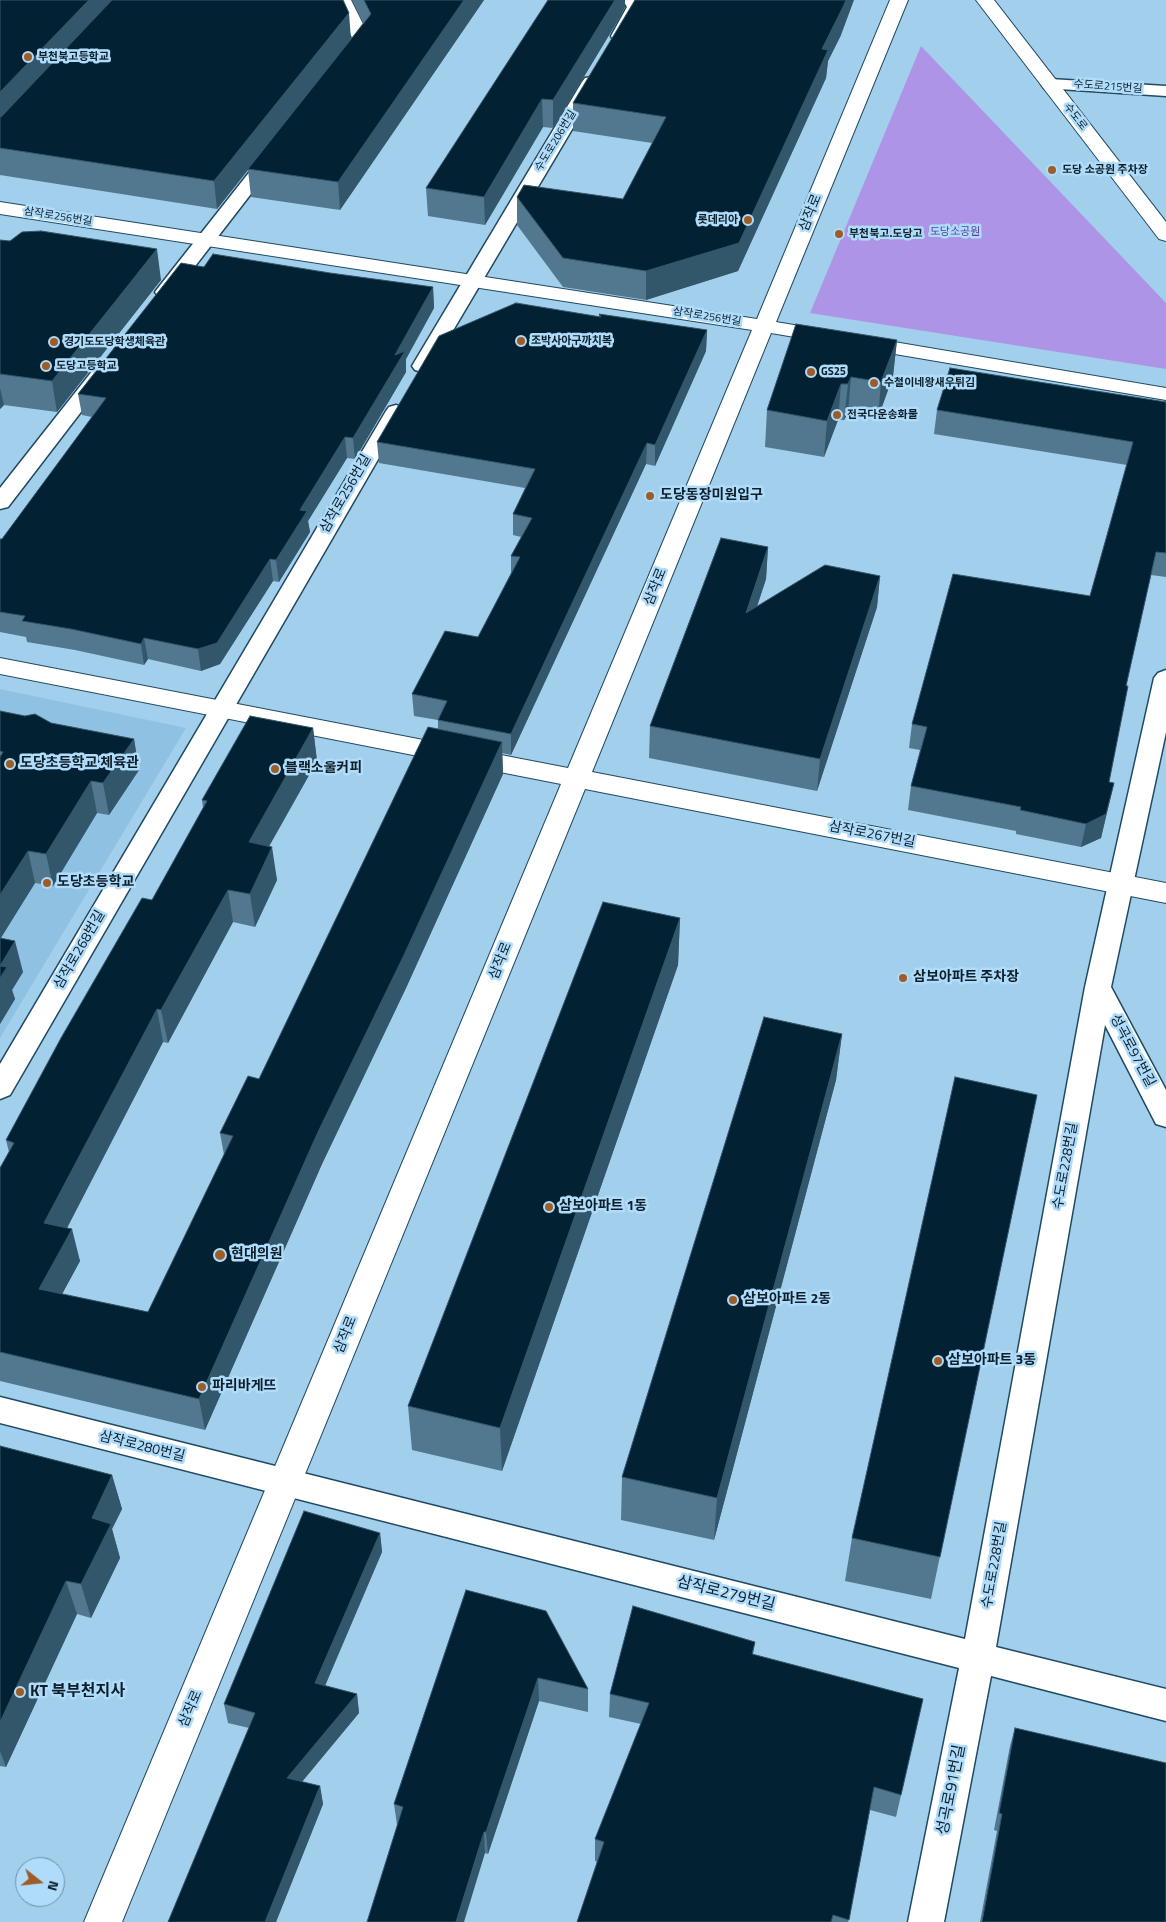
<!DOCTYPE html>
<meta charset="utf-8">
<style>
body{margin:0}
#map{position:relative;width:1166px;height:1922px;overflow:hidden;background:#a2cfec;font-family:"Titillium Web",sans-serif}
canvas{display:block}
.north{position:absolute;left:15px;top:1857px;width:50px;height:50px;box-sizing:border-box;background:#afdcfa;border:1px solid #6f90a7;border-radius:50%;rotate:106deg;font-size:14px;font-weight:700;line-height:20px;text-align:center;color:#0e1f2a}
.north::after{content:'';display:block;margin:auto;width:18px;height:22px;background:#9e5d28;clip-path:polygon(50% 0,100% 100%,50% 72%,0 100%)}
</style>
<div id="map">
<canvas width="1166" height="1922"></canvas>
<div class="north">N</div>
</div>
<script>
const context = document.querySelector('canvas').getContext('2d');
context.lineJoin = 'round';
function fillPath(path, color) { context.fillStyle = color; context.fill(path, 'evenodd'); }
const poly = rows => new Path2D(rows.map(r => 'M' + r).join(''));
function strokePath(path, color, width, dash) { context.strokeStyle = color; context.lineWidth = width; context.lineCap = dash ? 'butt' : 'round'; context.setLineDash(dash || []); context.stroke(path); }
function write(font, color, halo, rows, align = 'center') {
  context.font = font + ' "Titillium Web","Noto Sans KR",sans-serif'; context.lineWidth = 5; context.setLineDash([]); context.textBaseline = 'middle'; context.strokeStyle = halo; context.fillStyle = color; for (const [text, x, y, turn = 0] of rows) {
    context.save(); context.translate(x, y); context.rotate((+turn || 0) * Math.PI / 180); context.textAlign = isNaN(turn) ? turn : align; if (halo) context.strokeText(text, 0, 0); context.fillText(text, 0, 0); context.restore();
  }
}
fillPath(poly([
 [0,689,186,728,0,1038]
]), '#8fc2e2');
fillPath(poly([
 [921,46,1166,303,1166,369,810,313]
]), '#ad94e7');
const service = poly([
 [335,0,351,0,371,40,352,64,346,65,340,64,337,60,353,40,335,0],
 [623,0,639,0,643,7,625,40,619,41,613,40,611,36,627,7,623,0],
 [591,77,597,78,600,82,432,366,429,370,422,372,415,370,412,366,582,82,585,78,591,77],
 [1050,79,1166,86,1166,96,1044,88,1041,84,1044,80,1050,79],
 [272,150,278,151,281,155,172,296,165,298,158,296,155,292,158,288,266,151,272,150],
 [100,368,107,370,110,374,107,378,8,507,0,509,0,488,93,370,100,368],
 [396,405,403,407,406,411,10,1095,0,1099,0,1064,386,411,389,407,396,405],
 [1166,670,1166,732,1111,987,1166,1090,1166,1127,1156,1124,1105,1025,996,1647,1166,1689,1166,1721,991,1676,944,1922,908,1922,959,1668,0,1423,0,1397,965,1639,1085,987,1154,678,1158,673,1166,670]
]);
const minor = poly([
 [890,0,908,0,776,322,1166,388,1166,400,771,333,592,772,1166,883,1166,903,585,789,122,1922,84,1922,561,784,0,674,0,658,568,768,752,330,0,214,0,202,757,319,890,0],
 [976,0,994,0,1166,222,1166,241,1159,239,976,0]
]);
strokePath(service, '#204a62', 3);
strokePath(minor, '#204a62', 2);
fillPath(service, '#fff');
fillPath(minor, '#fff');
fillPath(poly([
 [0,0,351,39,363,23,352,0,484,0,340,210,251,197,248,170,217,209,0,175],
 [625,7,620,17,553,128,543,127,485,225,428,216,426,188],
 [841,35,828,61,826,78,738,271,646,300,563,287,517,225,517,197,623,199,652,143,573,131,573,103],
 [0,240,161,280,57,412,4,405,0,409],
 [204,267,330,273,433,287,434,308,406,359,406,372,355,459,347,458,308,521,310,532,279,582,273,581,220,664,201,671,148,659,144,665,75,650,27,642,26,637,0,632,0,539,2,539,92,417,82,415,78,394],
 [599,314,707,330,706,351,655,466,646,464,511,755,502,753,503,774,406,988,322,1164,205,1430,0,1381,0,1168,9,1152,6,1140,152,900,203,808,202,800,313,728,317,761,269,846,277,880,255,927,233,922,168,1043,163,1042,67,1228,80,1261,62,1294,148,1312,224,1155,220,1133,259,1079,438,729,438,720,414,716,412,694,478,637,511,573,511,556,521,537,513,535,513,514,525,488,379,463,377,442,599,317],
 [897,340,893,376,878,418,848,413,844,420,838,420,824,457,765,447,767,410],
 [1166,402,1166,577,1151,575,1126,686,1109,782,1108,807,1101,838,1081,847,1016,834,1016,831,908,810,911,786,920,750,909,748,912,724,1090,596,1127,465,934,434,937,410],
 [768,547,766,579,757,607,880,576,877,607,817,791,649,758,650,726],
 [0,711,51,723,134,739,139,770,109,815,97,813,53,886,35,883,1,938,23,972,12,990,15,999,0,1024],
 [680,918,678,965,502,1471,412,1450,408,1406],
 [842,1034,836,1080,714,1540,621,1520,622,1477],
 [1037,1095,931,1599,845,1581,852,1538],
 [0,1446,112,1475,122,1509,112,1529,120,1558,91,1618,77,1614,6,1767,0,1766],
 [380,1533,382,1552,325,1686,357,1694,359,1713,302,1782,320,1786,323,1804,276,1922,168,1922,249,1728,228,1723,224,1704],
 [466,1590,588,1689,588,1712,539,1701,488,1854,397,1825,394,1804],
 [755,1642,753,1655,923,1699,896,1817,870,1810,848,1922,577,1922,597,1862,595,1861,595,1839,641,1724,609,1717,610,1694],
 [1015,1728,1166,1922,980,1922,997,1831,994,1830,1010,1746]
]), '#527890');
fillPath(poly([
 [89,0,119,0,0,125,0,92],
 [464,0,484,0,340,210,338,182],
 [615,0,625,0,625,7,620,17,553,128,553,100],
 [846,0,854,0,841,35,828,61,826,78,738,271,646,300,646,271,822,49],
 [349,13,351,40,217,209,214,181],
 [542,99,543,127,485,225,484,197],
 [157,249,161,280,57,412,52,381],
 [433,287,434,308,406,359,406,372,355,459,353,438,395,355],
 [707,330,706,351,655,466,655,445],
 [897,340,893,376,878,418,881,382],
 [851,377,848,413,844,420,848,384],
 [841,384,838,420,824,457,827,421],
 [0,388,4,405,0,409],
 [345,437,347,458,308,521,310,532,279,582,276,560,300,510],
 [647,443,646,464,511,755,511,734],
 [768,547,766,579,744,645,746,613],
 [270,559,273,581,220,664,201,671,198,649],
 [880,576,877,607,817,791,820,759],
 [144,638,148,659,144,665,141,644],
 [313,728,317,761,253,875,249,842],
 [134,739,139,770,109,815,103,783],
 [502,742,503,774,406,988,322,1164,205,1430,199,1399,318,1132],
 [91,781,97,813,53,886,46,854],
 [1114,783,1101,838,1081,847,1086,824],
 [272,847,277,880,255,927,250,894],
 [28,851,35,883,0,939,0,895],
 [228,890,233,922,168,1043,161,1010],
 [680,918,678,965,502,1471,500,1428],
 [15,941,23,972,12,990,15,999,0,1024,0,966],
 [157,1009,163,1042,53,1255,44,1223],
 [842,1034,836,1080,714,1540,717,1498],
 [72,1229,80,1261,48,1320,39,1289],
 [112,1475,122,1509,112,1529,120,1558,91,1618,81,1584,92,1518],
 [380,1533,382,1552,318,1702,315,1683],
 [66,1581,77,1614,6,1767,0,1751,0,1722],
 [538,1678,539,1701,488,1854,486,1832],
 [357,1694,359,1713,290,1796,287,1778],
 [320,1786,323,1804,276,1922,265,1922],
 [484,1832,485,1853,464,1922,456,1922]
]), '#32566a');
const building = poly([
 [0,0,89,0,0,92,0,0],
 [112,0,343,0,349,13,214,181,0,148,0,117,2,116,112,0],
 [364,0,464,0,338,182,248,169,371,14,364,0],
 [548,0,615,0,553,100,542,99,484,197,426,188,548,0],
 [635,0,846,0,843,7,822,49,828,50,739,243,646,271,563,258,517,197,524,185,623,199,666,117,573,103,635,0],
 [41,231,157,249,52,381,0,374,0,240,10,241,22,232,41,231],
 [213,254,330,273,433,287,395,355,405,351,353,438,345,437,300,510,307,511,276,560,270,559,217,643,198,649,144,638,141,644,71,629,22,621,25,616,0,612,0,539,2,539,106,398,78,394,181,263,204,267,213,254],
 [516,303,601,317,599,314,707,330,655,445,647,443,511,734,438,720,447,701,412,694,445,631,478,637,520,557,511,556,532,518,513,514,535,469,377,442,439,336,516,303],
 [796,324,897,340,881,382,851,377,848,384,841,384,827,421,767,410,796,324],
 [950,368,1166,402,1166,553,1156,552,1126,686,1128,686,1109,782,1114,783,1106,814,1086,824,1020,810,1021,807,911,786,927,727,912,724,953,574,1090,596,1133,442,937,410,950,368],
 [721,538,768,547,746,613,825,565,880,576,820,759,650,726,721,538],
 [0,711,25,716,35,714,51,723,134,739,103,783,91,781,46,854,28,851,0,895,0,757,3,752,0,751,0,711],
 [250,716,313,728,249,842,272,847,250,894,228,890,161,1010,157,1009,44,1223,72,1229,39,1289,148,1312,233,1136,220,1133,248,1076,259,1079,428,727,502,742,404,955,318,1132,199,1399,0,1352,0,1168,14,1143,6,1140,61,1038,142,898,152,900,207,801,202,800,250,716],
 [603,902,680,918,500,1428,408,1406,603,902],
 [0,938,15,941,0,966,7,967,0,978,0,938],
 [764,1017,842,1034,717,1498,622,1477,764,1017],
 [955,1077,1037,1095,940,1557,852,1538,955,1077],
 [0,1446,112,1475,92,1518,111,1524,81,1584,66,1581,0,1722,0,1446],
 [304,1511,380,1533,315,1683,357,1694,287,1778,320,1786,265,1922,168,1922,255,1713,224,1704,304,1511],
 [466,1590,546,1611,588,1689,538,1678,486,1832,484,1832,456,1922,367,1922,403,1807,394,1804,466,1590],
 [633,1606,755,1642,752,1654,923,1699,901,1795,874,1787,849,1920,833,1915,831,1922,577,1922,604,1842,595,1839,649,1703,610,1694,633,1606],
 [1015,1728,1166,1763,1166,1922,982,1922,1002,1814,999,1813,1015,1728]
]);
fillPath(building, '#022233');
strokePath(building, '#32566a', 1);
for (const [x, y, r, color] of [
 [28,57,5,"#9e5d28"],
 [1052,170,5,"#9e5d28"],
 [748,220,5,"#9e5d28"],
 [839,234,5,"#9e5d28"],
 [521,341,5,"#9e5d28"],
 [54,342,5,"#9e5d28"],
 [46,366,5,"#9e5d28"],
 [811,372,5,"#9e5d28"],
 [874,383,5,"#9e5d28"],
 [837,415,5,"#9e5d28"],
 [650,496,5,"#9e5d28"],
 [10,764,5,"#9e5d28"],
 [275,769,5,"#9e5d28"],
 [47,883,5,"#9e5d28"],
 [903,978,5,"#9e5d28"],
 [549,1207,5,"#9e5d28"],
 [220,1255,6,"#9e5d28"],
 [733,1300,5,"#9e5d28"],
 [938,1361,5,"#9e5d28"],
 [202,1387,5,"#9e5d28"],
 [20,1692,5,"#9e5d28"]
]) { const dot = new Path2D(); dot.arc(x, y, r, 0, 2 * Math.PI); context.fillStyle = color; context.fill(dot); strokePath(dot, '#afdcfa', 2); }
write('bold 11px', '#0e1f2a', '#afdcfa', [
 ["부천북고등학교",38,57],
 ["도당 소공원 주차장",1062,170],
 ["롯데리아",738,220,"right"],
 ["부천북고.도당고",849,234],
 ["조박사아구까치복",531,341],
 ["경기도도당학생체육관",64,342],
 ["도당고등학교",56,366],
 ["GS25",821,372],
 ["수철이네왕새우튀김",884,383],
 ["전국다운송화물",847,415]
], 'left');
write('11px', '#0e1f2a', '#afdcfa', [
 ["수도로215번길",1108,87,4],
 ["수도로",1075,117,52],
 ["수도로206번길",556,141,-59],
 ["삼작로256번길",58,217,9],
 ["삼작로256번길",707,317,9]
]);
write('11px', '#6139a2', '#afdcfa', [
 ["도당소공원",955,232]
]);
write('14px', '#0e1f2a', '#afdcfa', [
 ["삼작로",811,213,-68],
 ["삼작로256번길",346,494,-60],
 ["삼작로",656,587,-68],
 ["삼작로267번길",872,835,11],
 ["삼작로268번길",80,950,-60],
 ["삼작로",501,961,-68],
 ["성곡로97번길",1132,1051,62],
 ["수도로228번길",1066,1166,-80],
 ["삼작로",346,1335,-68],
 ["삼작로280번길",142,1447,14],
 ["수도로228번길",995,1565,-80],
 ["삼작로",191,1709,-67]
]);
write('bold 14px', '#0e1f2a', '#afdcfa', [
 ["도당동장미원입구",660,496],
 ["도당초등학교 체육관",20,764],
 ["블랙소울커피",285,769],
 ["도당초등학교",57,883],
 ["삼보아파트 주차장",913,978],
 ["삼보아파트 1동",559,1207],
 ["현대의원",231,1255],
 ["삼보아파트 2동",743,1300],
 ["삼보아파트 3동",948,1361],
 ["파리바게뜨",212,1387]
], 'left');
write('16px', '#0e1f2a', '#afdcfa', [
 ["삼작로279번길",726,1594,14],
 ["성곡로91번길",952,1790,-79]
]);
write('bold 16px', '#0e1f2a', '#afdcfa', [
 ["KT 북부천지사",30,1692]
], 'left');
</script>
